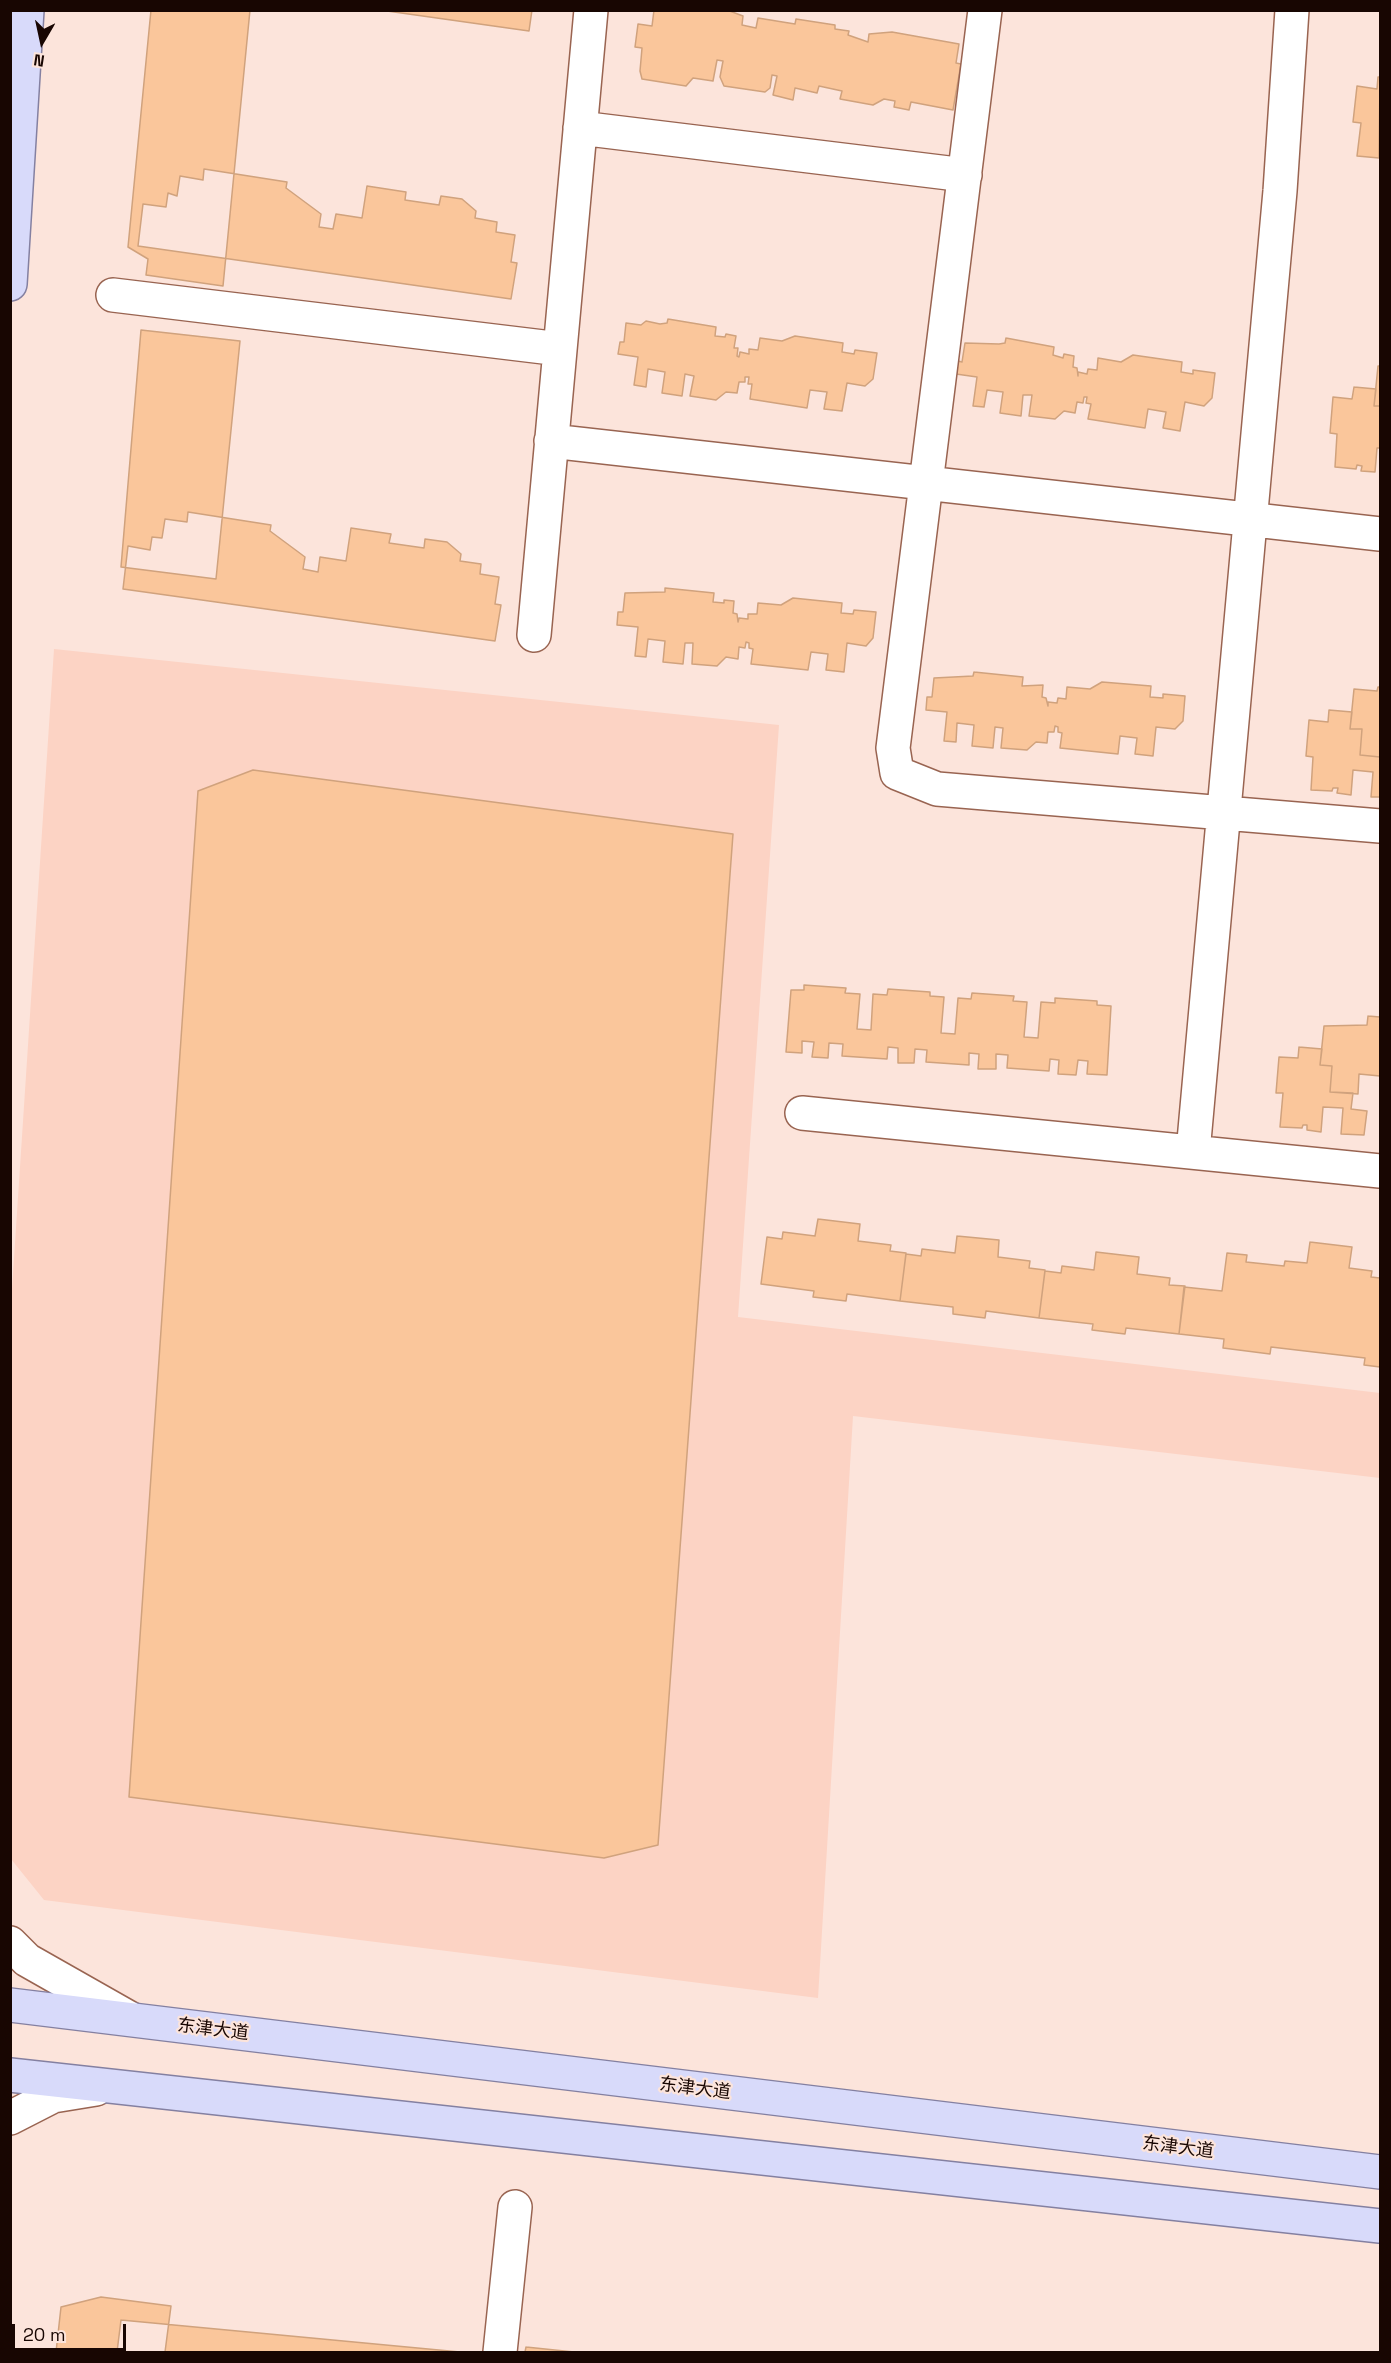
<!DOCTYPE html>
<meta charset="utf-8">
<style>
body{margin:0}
#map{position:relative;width:1391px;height:2363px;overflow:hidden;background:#fce4db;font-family:"Space Grotesk",sans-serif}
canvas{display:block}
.frame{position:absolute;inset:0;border:12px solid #180602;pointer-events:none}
.north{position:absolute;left:12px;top:12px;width:60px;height:60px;-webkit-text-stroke:4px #fce4db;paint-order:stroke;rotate:189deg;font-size:16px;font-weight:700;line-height:24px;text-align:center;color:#180602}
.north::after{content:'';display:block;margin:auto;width:21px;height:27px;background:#180602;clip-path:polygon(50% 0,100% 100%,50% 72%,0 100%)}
.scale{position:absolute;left:12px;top:2324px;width:114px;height:27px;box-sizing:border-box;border:3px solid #180602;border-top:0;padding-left:8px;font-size:18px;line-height:21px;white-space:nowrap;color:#180602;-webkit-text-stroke:4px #fce4db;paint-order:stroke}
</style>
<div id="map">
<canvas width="1391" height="2363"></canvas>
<div class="frame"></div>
<div class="north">N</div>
<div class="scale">20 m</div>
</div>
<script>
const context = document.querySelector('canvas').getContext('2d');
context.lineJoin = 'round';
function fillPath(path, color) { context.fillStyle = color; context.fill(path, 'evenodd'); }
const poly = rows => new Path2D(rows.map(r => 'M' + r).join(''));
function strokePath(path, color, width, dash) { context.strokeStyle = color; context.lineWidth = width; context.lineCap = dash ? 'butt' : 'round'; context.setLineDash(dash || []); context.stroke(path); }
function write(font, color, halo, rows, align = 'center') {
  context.font = font + ' "Space Grotesk","Noto Sans SC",sans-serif'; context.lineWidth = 4.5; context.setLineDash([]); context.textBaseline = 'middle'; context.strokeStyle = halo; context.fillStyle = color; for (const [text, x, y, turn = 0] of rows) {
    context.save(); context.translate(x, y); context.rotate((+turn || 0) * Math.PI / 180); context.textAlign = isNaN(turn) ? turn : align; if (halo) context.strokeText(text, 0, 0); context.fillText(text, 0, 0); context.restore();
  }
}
fillPath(poly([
 [54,649,779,725,738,1317,1380,1393,1380,1478,853,1416,818,1998,44,1900,11,1859,11,1304]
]), '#fcd3c4');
const building = poly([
 [151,10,250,10,223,286,146,275,148,259,128,247,151,10],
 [380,10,532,10,529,31,380,10],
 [654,10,727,10,743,16,742,25,756,28,758,18,795,24,796,19,835,25,835,29,849,31,848,35,868,42,869,34,892,32,959,44,956,63,961,64,953,110,911,102,909,110,894,107,895,101,884,99,873,105,840,99,842,91,819,86,817,93,795,88,793,100,773,95,777,76,772,75,770,88,765,92,724,86,720,77,723,61,717,60,713,81,693,78,686,86,642,79,640,71,642,48,635,47,638,24,652,26,654,10],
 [1378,77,1380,77,1379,158,1357,156,1361,123,1353,122,1357,86,1377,89,1378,77],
 [204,169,287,182,286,188,321,214,319,227,333,229,336,214,362,218,367,186,406,192,405,200,439,205,441,196,462,199,476,211,475,218,497,222,496,232,515,235,511,262,517,263,511,299,138,246,143,204,166,207,168,193,177,196,180,176,203,180,204,169],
 [668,319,716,327,715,336,725,337,726,334,736,336,734,348,738,348,737,356,739,357,740,352,749,354,749,349,758,350,760,338,782,341,795,336,843,343,842,352,854,354,855,350,877,353,873,379,865,386,847,383,842,411,824,409,827,392,810,390,807,408,750,399,752,384,748,384,749,377,745,377,745,382,739,382,737,393,726,392,716,400,690,396,694,376,685,374,682,396,662,393,665,372,648,369,646,387,634,385,638,357,618,354,620,342,624,342,626,323,641,325,646,321,660,324,667,323,668,319],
 [141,330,240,341,216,579,121,567,141,330],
 [1006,338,1054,347,1053,355,1063,358,1064,354,1074,356,1073,367,1077,368,1078,376,1078,372,1087,374,1088,369,1097,370,1098,358,1121,362,1133,355,1182,362,1181,372,1193,374,1193,370,1215,373,1212,398,1204,406,1185,402,1180,431,1163,428,1166,412,1148,409,1145,428,1088,419,1091,404,1086,403,1087,397,1084,397,1083,403,1077,402,1075,413,1064,411,1055,419,1029,416,1032,395,1023,395,1021,416,1000,413,1003,392,987,390,984,407,973,406,977,377,956,374,958,361,962,362,965,343,999,344,1005,343,1006,338],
 [1378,366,1380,366,1380,406,1374,406,1378,366],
 [1354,387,1376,389,1374,406,1380,406,1380,448,1377,448,1375,472,1361,471,1362,466,1357,465,1356,469,1335,467,1337,434,1330,433,1333,397,1352,399,1354,387],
 [188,512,271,525,270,531,305,557,303,569,318,572,320,557,346,561,351,528,391,534,389,543,424,548,425,539,447,542,461,554,460,561,481,564,480,574,499,577,495,604,501,605,495,641,123,589,128,546,150,550,152,537,162,538,165,519,187,522,188,512],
 [665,588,714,593,713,602,724,603,724,600,734,601,733,613,737,614,738,622,739,618,748,619,748,614,757,614,758,603,781,605,793,598,842,603,841,613,853,614,854,610,876,612,873,638,866,646,847,643,844,672,826,670,828,654,811,652,808,670,751,664,753,649,749,648,749,643,746,642,745,648,739,647,738,659,726,657,717,666,692,664,693,643,685,643,683,664,663,662,665,641,648,639,646,657,635,656,638,627,617,625,618,612,623,612,625,593,665,592,665,588],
 [974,672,1023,677,1022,686,1043,685,1042,697,1046,698,1048,706,1048,702,1057,703,1058,698,1066,699,1067,687,1090,689,1102,682,1151,686,1150,697,1163,698,1163,694,1185,696,1183,721,1175,729,1156,727,1153,756,1135,754,1137,738,1120,736,1118,754,1060,748,1062,733,1058,732,1058,727,1055,726,1054,732,1048,732,1047,743,1036,742,1027,750,1001,748,1003,728,995,727,993,748,972,746,974,725,957,723,956,742,944,741,947,712,926,710,927,697,932,697,934,678,973,676,974,672],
 [1378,687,1380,687,1380,757,1360,755,1362,729,1350,729,1354,689,1377,691,1378,687],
 [1329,710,1352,712,1350,729,1362,729,1360,755,1380,757,1380,797,1371,797,1373,772,1353,770,1351,795,1337,793,1338,788,1333,788,1332,791,1311,790,1313,757,1306,756,1309,720,1328,722,1329,710],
 [253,770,733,834,658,1845,604,1858,129,1797,198,791,253,770],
 [804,985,846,988,845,993,860,994,857,1029,871,1030,873,994,887,995,888,989,930,992,930,996,944,997,941,1033,955,1034,958,998,971,999,972,993,1014,996,1013,1001,1027,1002,1024,1037,1038,1038,1041,1002,1055,1003,1055,998,1097,1001,1097,1005,1111,1006,1107,1075,1087,1074,1088,1061,1078,1060,1076,1075,1058,1074,1059,1060,1050,1059,1049,1071,1007,1068,1008,1055,996,1054,996,1069,978,1069,979,1054,969,1053,969,1065,926,1062,927,1050,915,1049,914,1063,898,1063,898,1048,888,1047,887,1059,842,1056,843,1044,829,1043,828,1058,812,1057,814,1042,802,1041,802,1053,786,1052,791,990,804,990,804,985],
 [1368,1016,1380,1017,1380,1076,1359,1074,1358,1094,1330,1092,1332,1066,1320,1065,1324,1026,1367,1025,1368,1016],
 [1299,1047,1322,1049,1320,1065,1332,1066,1330,1092,1353,1093,1351,1109,1367,1111,1364,1135,1341,1134,1343,1108,1323,1107,1321,1132,1307,1130,1307,1125,1303,1125,1302,1128,1280,1127,1283,1093,1276,1093,1279,1057,1298,1058,1299,1047],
 [818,1219,860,1224,858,1241,891,1245,890,1251,906,1253,900,1301,847,1294,846,1301,813,1297,814,1291,761,1284,767,1237,782,1239,783,1232,815,1236,818,1219],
 [957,1236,999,1240,998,1257,1030,1261,1029,1268,1045,1270,1039,1318,986,1311,985,1318,953,1314,953,1307,900,1301,906,1254,921,1256,922,1249,955,1253,957,1236],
 [1310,1242,1352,1247,1349,1268,1372,1271,1371,1277,1380,1278,1380,1367,1364,1365,1365,1358,1271,1347,1270,1354,1223,1348,1224,1339,1179,1334,1184,1287,1222,1291,1227,1253,1247,1255,1246,1262,1284,1266,1285,1261,1307,1263,1310,1242],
 [1096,1252,1139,1257,1137,1274,1170,1278,1169,1285,1185,1286,1179,1334,1126,1328,1125,1334,1092,1330,1093,1324,1039,1318,1045,1271,1061,1273,1062,1266,1094,1270,1096,1252],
 [101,2297,171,2306,165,2352,56,2352,61,2307,101,2297],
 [121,2320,460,2352,117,2352,121,2320],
 [526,2347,574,2352,525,2352,526,2347]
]);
fillPath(building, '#fac69b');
strokePath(building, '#d0a27d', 1.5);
const minor = poly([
 [985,10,893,748,897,773,937,789,1380,826],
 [580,128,965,175],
 [113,295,560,349],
 [551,441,1380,534],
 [534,635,591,10],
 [802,1113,1380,1171],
 [1193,1152,1280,191,1292,10],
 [10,1943,27,1960,131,2019],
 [10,2118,53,2096,96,2089],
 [500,2352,515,2207]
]);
const major = poly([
 [10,284,27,10],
 [10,2005,1380,2172],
 [10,2075,1380,2226]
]);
strokePath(minor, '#996451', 36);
strokePath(major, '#8480a1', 36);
strokePath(minor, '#fff', 33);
strokePath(major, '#d8dafa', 33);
write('18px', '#180602', '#fce4db', [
 ["东津大道",213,2030,7],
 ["东津大道",695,2089,7],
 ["东津大道",1178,2148,7]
]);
</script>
